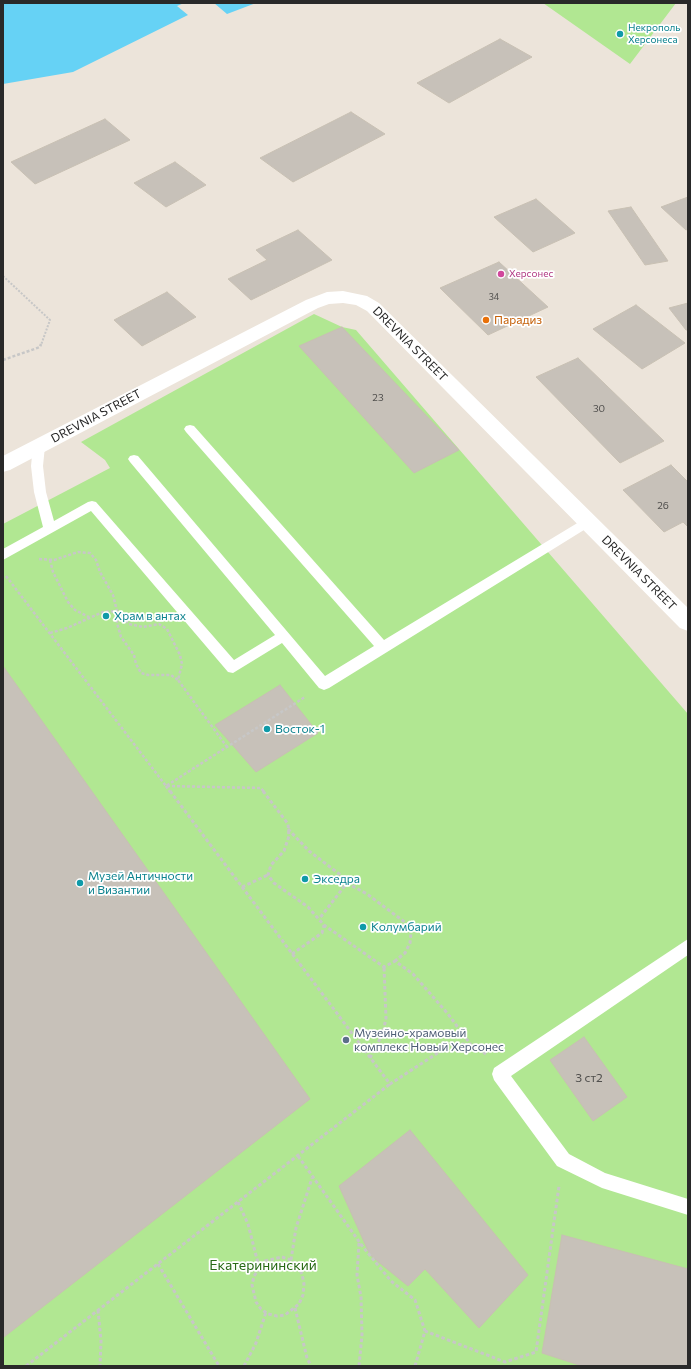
<!DOCTYPE html>
<meta charset="utf-8">
<style>
body{margin:0}
#map{position:relative;width:691px;height:1369px;overflow:hidden;background:#ece4da;font-family:Commissioner,sans-serif}
canvas{display:block}
.frame{position:absolute;inset:0;border:4px solid #292929;pointer-events:none}
</style>
<div id="map">
<canvas width="691" height="1369"></canvas>
<div class="frame"></div>
</div>
<script>
const context = document.querySelector('canvas').getContext('2d');
context.lineJoin = 'round';
function fillPath(path, color) { context.fillStyle = color; context.fill(path, 'evenodd'); }
const poly = rows => new Path2D(rows.map(r => 'M' + r).join(''));
function strokePath(path, color, width, dash) { context.strokeStyle = color; context.lineWidth = width; context.lineCap = dash ? 'butt' : 'round'; context.setLineDash(dash || []); context.stroke(path); }
function write(font, color, halo, rows, align = 'center') {
  context.font = font + ' Commissioner,sans-serif'; context.lineWidth = 3.5; context.setLineDash([]); context.textBaseline = 'middle'; context.strokeStyle = halo; context.fillStyle = color; for (const [text, x, y, turn = 0] of rows) {
    context.save(); context.translate(x, y); context.rotate((+turn || 0) * Math.PI / 180); context.textAlign = isNaN(turn) ? turn : align; if (halo) context.strokeText(text, 0, 0); context.fillText(text, 0, 0); context.restore();
  }
}
fillPath(poly([
 [543,3,676,3,630,64],
 [314,314,342,327,356,330,688,714,688,1366,3,1366,3,524,110,468,105,460,81,442]
]), '#b1e792');
fillPath(poly([
 [3,3,184,3,177,6,188,15,73,72,3,84],
 [214,3,256,3,227,14]
]), '#66d2f5');
const building = poly([
 [500,39,532,57,449,103,417,83,500,39],
 [351,112,385,134,293,182,260,158,351,112],
 [105,119,130,140,35,184,11,162,105,119],
 [175,162,206,185,166,207,134,183,175,162],
 [688,197,688,229,686,230,661,207,688,197],
 [536,199,575,233,533,252,494,217,536,199],
 [631,207,668,261,645,265,608,211,631,207],
 [298,230,332,260,251,300,228,279,267,260,256,250,298,230],
 [499,262,548,307,488,335,440,288,499,262],
 [167,292,196,317,142,346,114,320,167,292],
 [688,303,688,330,686,330,669,308,688,303],
 [636,305,685,343,642,369,593,329,636,305],
 [342,327,459,450,414,473,299,346,342,327],
 [578,358,664,441,620,463,536,377,578,358],
 [671,465,688,482,688,527,683,522,664,532,623,490,671,465],
 [3,666,310,1099,4,1337,3,1335,3,666],
 [280,685,318,733,256,772,215,725,280,685],
 [584,1037,627,1097,593,1121,550,1060,584,1037],
 [410,1130,528,1275,479,1328,425,1269,408,1286,370,1255,339,1186,410,1130],
 [562,1235,688,1269,688,1366,582,1366,542,1353,562,1235]
]);
fillPath(building, '#c7c1b9');
strokePath(building, '#c8c0b3', 1);
strokePath(poly([
 [3,276,50,320,41,345]
]), '#c7c7c7', 2, [2, 1.5]);
strokePath(poly([
 [3,360,40,347,41,344],
 [39,559,54,560,78,552,90,553,96,560,100,572,113,595,117,611,129,624,143,627,159,624,167,629,180,655,182,664,178,680,227,747],
 [50,560,53,572,68,602,75,610,89,617],
 [6,576,166,786,305,697],
 [50,633,67,628,103,612,117,611,117,623,121,637,134,655,136,664,141,673,148,675,171,675,178,680],
 [166,786,170,792],
 [167,786,261,788,264,792]
]), '#c7c7c7', 2.5, [3, 2]);
strokePath(poly([
 [170,791,390,1084,453,1043,472,1045,486,1054],
 [263,791,288,824,289,836,284,851,271,865,268,875,274,883,308,907,324,925,384,967,395,961,413,974,448,1014,471,1045],
 [288,829,309,851,342,876,347,883,319,919],
 [347,883,367,894,406,923,411,932,410,943,405,953,395,961],
 [242,887,268,875],
 [292,954,322,933,324,925],
 [370,1058,383,1033,386,1018,384,967],
 [298,1156,363,1247,391,1281,415,1300,425,1331],
 [238,1202,248,1224,259,1267],
 [359,1243,357,1275,361,1297,362,1335,359,1366],
 [282,1257,291,1260,298,1266,302,1274,304,1284,303,1295,299,1304,285,1315,277,1316,268,1314,261,1309,256,1302,252,1285,254,1276,265,1261,282,1257],
 [291,1260,296,1228,312,1178],
 [158,1264,219,1366],
 [295,1308,307,1358,311,1366],
 [98,1310,101,1341,100,1366],
 [26,1366,390,1084],
 [244,1366,256,1343,266,1312],
 [415,1366,425,1331,505,1362,536,1352,559,1186]
]), '#c7c7c7', 3, [3.5, 2.5]);
fillPath(poly([
 [190,425,194,426,384,640,584,519,588,517,592,519,594,522,592,525,329,688,324,690,319,688,282,643,233,673,228,672,91,511,3,560,3,549,43,527,34,492,31,466,33,446,35,443,39,442,43,443,45,446,43,466,46,492,54,521,88,502,92,501,96,502,234,660,275,635,130,462,128,459,130,456,134,455,138,456,325,676,374,646,186,432,184,429,186,426,190,425],
 [688,939,688,955,511,1076,569,1154,605,1173,688,1199,688,1215,602,1188,557,1166,494,1080,492,1074,494,1068,688,939]
]), '#fff');
fillPath(poly([
 [343,291,367,296,379,303,688,608,688,631,680,628,367,311,356,305,343,303,329,304,318,308,10,470,3,472,3,456,306,300,327,292,343,291]
]), '#fff');
for (const [x, y, r, color] of [
 [620,34,4,"#0f9aa8"],
 [501,274,4,"#d1479c"],
 [486,320,4,"#e8710a"],
 [106,616,4,"#0f9aa8"],
 [267,729,4,"#0f9aa8"],
 [305,879,4,"#0f9aa8"],
 [80,883,4,"#0f9aa8"],
 [363,927,4,"#0f9aa8"],
 [346,1040,4,"#5c6f8a"]
]) { const dot = new Path2D(); dot.arc(x, y, r, 0, 2 * Math.PI); context.fillStyle = color; context.fill(dot); strokePath(dot, '#fff', 1.5); }
write('9px', '#504f4d', null, [
 ["34",494,297]
]);
write('10px', '#0d838f', '#fff', [
 ["Некрополь",628,28],
 ["Херсонеса",628,40]
], 'left');
write('10px', '#b23c85', '#fff', [
 ["Херсонес",509,274]
], 'left');
write('10px', '#504f4d', null, [
 ["23",378,398],
 ["30",599,409],
 ["26",663,506]
]);
write('12px', '#c56008', '#fff', [
 ["Парадиз",494,320]
], 'left');
write('12px', '#292929', '#fff', [
 ["DREVNIA STREET",410,344,45],
 ["DREVNIA STREET",96,416,-28],
 ["DREVNIA STREET",639,573,45]
]);
write('12px', '#0d838f', '#fff', [
 ["Храм в антах",114,616],
 ["Восток-1",275,729],
 ["Музей Античности",88,876],
 ["и Византии",88,890],
 ["Экседра",313,879],
 ["Колумбарий",371,927]
], 'left');
write('12px', '#4e5e75', '#fff', [
 ["Музейно-храмовый",354,1033],
 ["комплекс Новый Херсонес",354,1047]
], 'left');
write('12px', '#504f4d', null, [
 ["3 ст2",589,1078]
]);
write('14px', '#286a15', '#fff', [
 ["Екатерининский",263,1265]
]);
</script>
